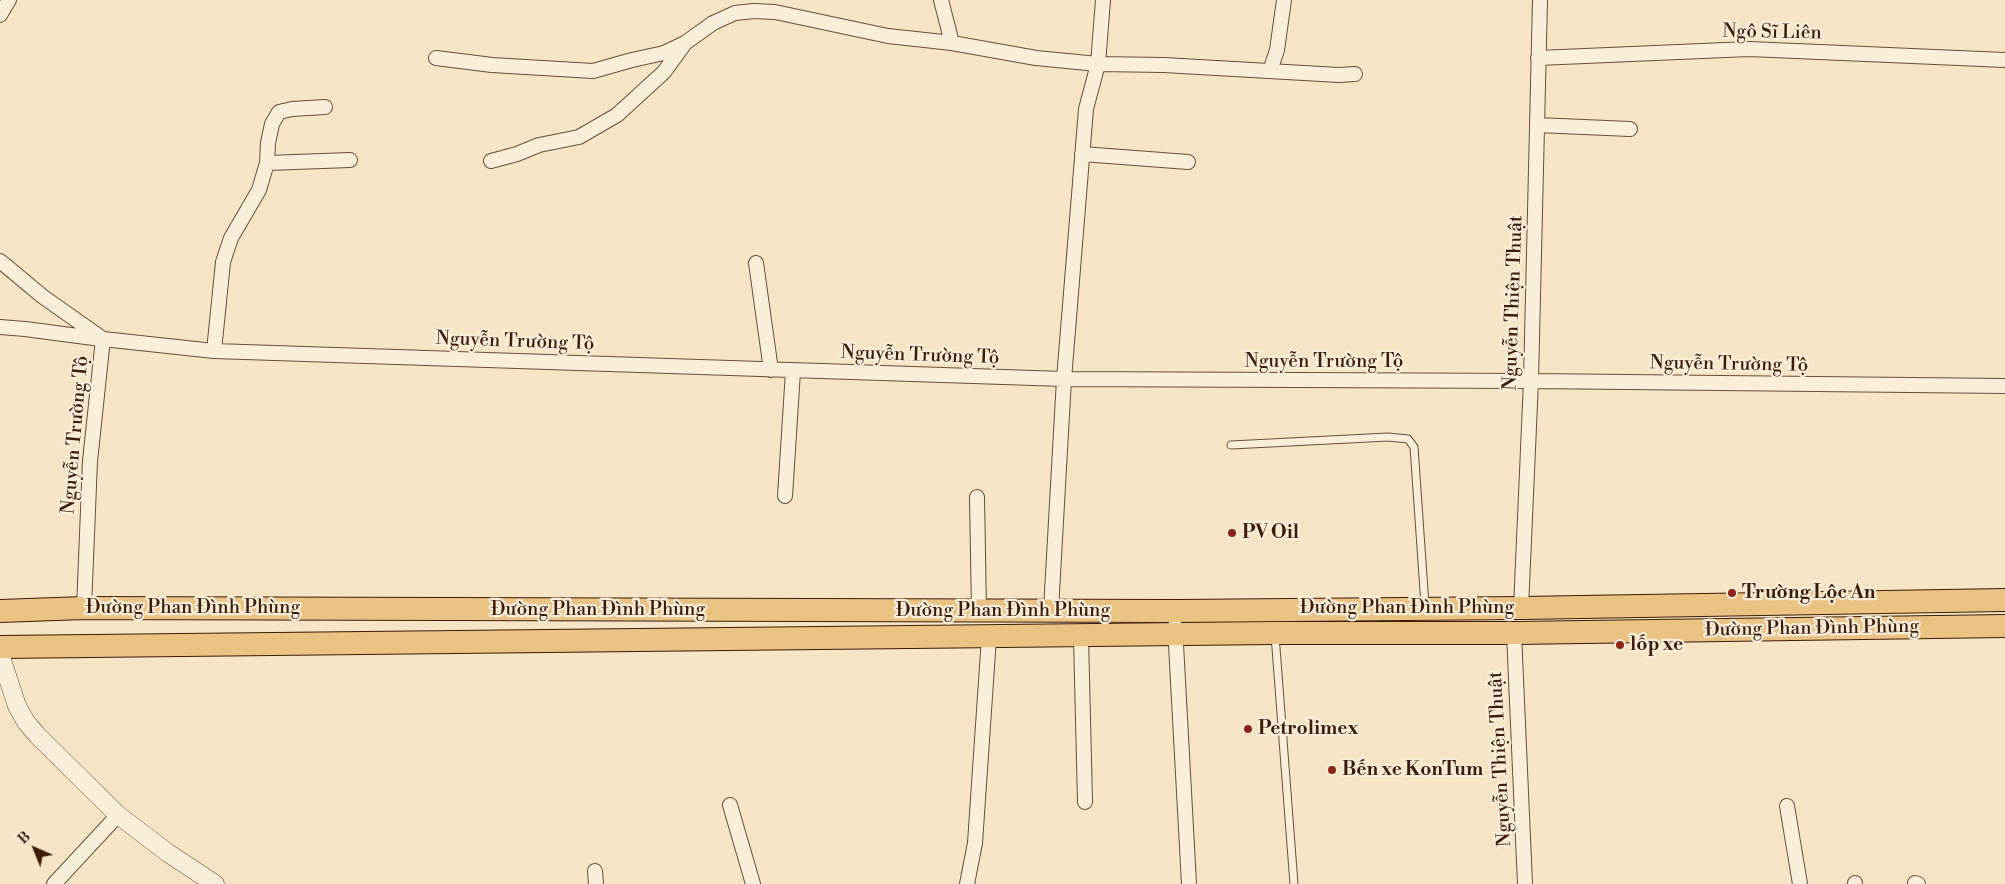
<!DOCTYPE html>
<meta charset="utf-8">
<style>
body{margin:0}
#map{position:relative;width:2005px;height:884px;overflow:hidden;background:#f5e5c5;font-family:"Libre Bodoni",serif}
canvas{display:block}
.north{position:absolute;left:10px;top:824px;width:50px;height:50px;-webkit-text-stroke:4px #f8eed9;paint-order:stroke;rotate:316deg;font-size:14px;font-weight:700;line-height:20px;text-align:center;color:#3c1c0b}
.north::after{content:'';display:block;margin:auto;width:18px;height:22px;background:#3c1c0b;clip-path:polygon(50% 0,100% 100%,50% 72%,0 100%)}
</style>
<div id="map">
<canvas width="2005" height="884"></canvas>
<div class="north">B</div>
</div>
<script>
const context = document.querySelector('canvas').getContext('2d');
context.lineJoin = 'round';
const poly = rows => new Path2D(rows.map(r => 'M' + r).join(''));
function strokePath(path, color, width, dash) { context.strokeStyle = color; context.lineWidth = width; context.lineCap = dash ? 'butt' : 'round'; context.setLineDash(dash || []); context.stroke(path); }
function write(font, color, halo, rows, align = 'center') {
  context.font = font + ' "Libre Bodoni",serif'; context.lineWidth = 4.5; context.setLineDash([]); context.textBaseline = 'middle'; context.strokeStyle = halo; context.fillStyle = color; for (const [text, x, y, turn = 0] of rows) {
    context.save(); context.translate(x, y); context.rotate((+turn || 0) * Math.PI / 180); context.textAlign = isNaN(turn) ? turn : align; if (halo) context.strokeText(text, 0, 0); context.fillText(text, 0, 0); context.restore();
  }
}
const service = poly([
 [1231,445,1388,437,1408,439,1414,447,1425,605],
 [1275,635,1294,884]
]);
const minor = poly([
 [941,0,952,43],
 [0,15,9,0],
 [436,58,492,65,593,71,632,60,664,53,685,43,713,23,735,13,754,11,775,12,888,36,952,43,1036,58,1098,64,1164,65,1339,75,1355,74],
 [1538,58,1749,49,2005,60],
 [1270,71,1277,50,1284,0],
 [1537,125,1630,129],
 [1082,154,1188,162],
 [491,161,517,154,539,145,579,137,617,115,664,72,683,46],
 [267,163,350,160],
 [0,261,42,296,103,339],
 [756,263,771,370],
 [0,327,25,329,101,339],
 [214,351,223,262,231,238,259,190,267,163,268,143,272,124,279,112,292,109,325,107],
 [785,496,793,371],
 [977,497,979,611],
 [84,608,90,461,103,339,214,351,1064,379,1531,381,2005,386],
 [1521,608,1531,381,1540,0],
 [1051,610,1064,379,1086,109,1098,64,1103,0],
 [1175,626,1189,884],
 [1514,633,1525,884],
 [1081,637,1085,802],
 [730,805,753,884],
 [1787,806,1800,884],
 [595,871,596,884],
 [1855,883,1855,884],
 [1915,883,1918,884],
 [54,884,118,815],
 [967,884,975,843,989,637]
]);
const tertiary = poly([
 [0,654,17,706,26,722,37,735,118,815,168,853,215,884]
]);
const primary = poly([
 [0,611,84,608,1175,611,1521,608,2005,600],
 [0,647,1275,633,1514,633,2005,626]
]);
strokePath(service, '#6a4e3a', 9);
strokePath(minor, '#6a4e3a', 16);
strokePath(tertiary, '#6a4e3a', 19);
strokePath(primary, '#3c1c0b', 24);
strokePath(service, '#f8eed9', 7);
strokePath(minor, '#f8eed9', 14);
strokePath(tertiary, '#f8eed9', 18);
strokePath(primary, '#eac282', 22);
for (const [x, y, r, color] of [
 [1232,533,5,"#8f2418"],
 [1732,593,5,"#8f2418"],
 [1620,645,5,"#8f2418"],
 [1248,729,5,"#8f2418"],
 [1332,770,5,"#8f2418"]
]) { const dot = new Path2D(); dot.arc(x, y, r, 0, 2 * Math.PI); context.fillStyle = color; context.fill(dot); strokePath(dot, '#f8eed9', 2); }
write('19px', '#3c1c0b', '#f8eed9', [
 ["Ngô Sĩ Liên",1772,33,1],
 ["Nguyễn Thiện Thuật",1514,303,-88],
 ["Nguyễn Trường Tộ",515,342,2],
 ["Nguyễn Trường Tộ",920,356,2],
 ["Nguyễn Trường Tộ",1324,362],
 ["Nguyễn Trường Tộ",1729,365,1],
 ["Nguyễn Trường Tộ",76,435,-85],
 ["Đường Phan Đình Phùng",193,608],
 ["Đường Phan Đình Phùng",1407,608],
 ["Đường Phan Đình Phùng",598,610],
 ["Đường Phan Đình Phùng",1003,611],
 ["Đường Phan Đình Phùng",1812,629,-1],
 ["Nguyễn Thiện Thuật",1501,759,-93]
]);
write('bold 19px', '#3c1c0b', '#f8eed9', [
 ["PV Oil",1242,533],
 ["Trường Lộc An",1742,593],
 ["lốp xe",1630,645],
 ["Petrolimex",1258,729],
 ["Bến xe KonTum",1342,770]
], 'left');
</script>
